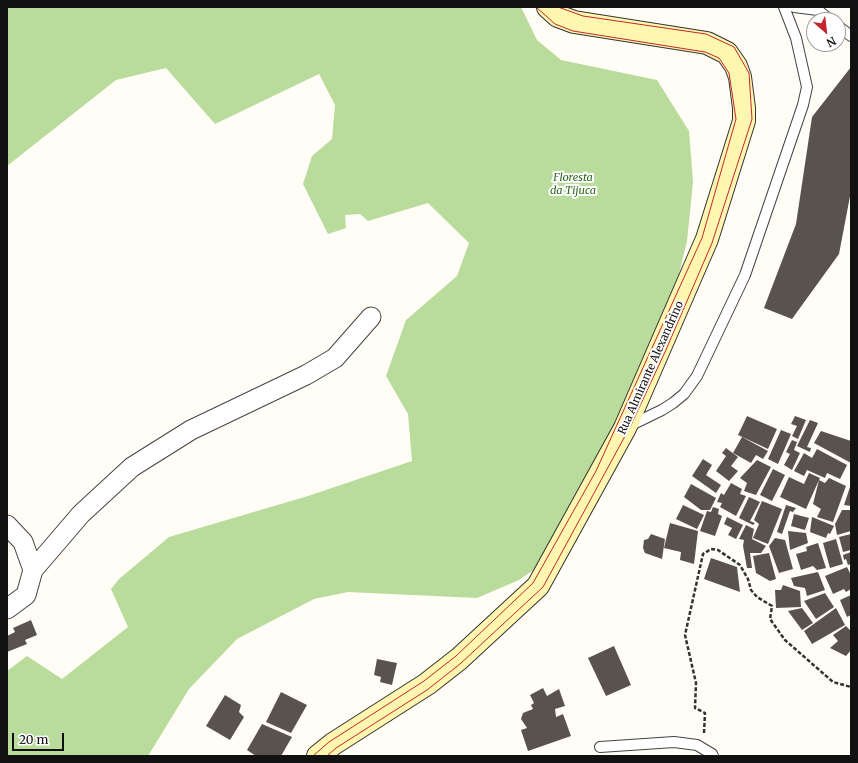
<!DOCTYPE html>
<style>
body{margin:0}
#map{position:relative;width:858px;height:763px;overflow:hidden;background:#fffdf5;font-family:Merriweather,serif}
canvas{display:block}
.frame{position:absolute;inset:0;border:8px solid #111;pointer-events:none}
.north{position:absolute;left:806px;top:12px;width:40px;height:40px;box-sizing:border-box;background:#fff;border:1px solid #a0a0a0;border-radius:50%;rotate:152deg;font-size:11px;font-weight:700;line-height:16px;text-align:center;color:#111}
.north::after{content:'';display:block;margin:auto;width:14px;height:18px;background:#c4262e;clip-path:polygon(50% 0,100% 100%,50% 72%,0 100%)}
.scale{position:absolute;left:12px;top:733px;width:52px;height:18px;box-sizing:border-box;border:2px solid #111;border-top:0;padding-left:5px;font-size:12px;line-height:14px;white-space:nowrap;color:#111;-webkit-text-stroke:3px #fff;paint-order:stroke}
</style>
<div id="map">
<canvas width="858" height="763"></canvas>
<div class="frame"></div>
<div class="north">N</div>
<div class="scale">20 m</div>
</div>
<script>
const context = document.querySelector('canvas').getContext('2d');
context.lineJoin = 'round';
function fillPath(path, color) { context.fillStyle = color; context.fill(path, 'evenodd'); }
const poly = rows => new Path2D(rows.map(r => 'M' + r).join(''));
function strokePath(path, color, width, dash) { context.strokeStyle = color; context.lineWidth = width; context.lineCap = dash ? 'butt' : 'round'; context.setLineDash(dash || []); context.stroke(path); }
function write(font, color, halo, rows, align = 'center') {
  context.font = font + ' Merriweather,serif'; context.lineWidth = 4; context.setLineDash([]); context.textBaseline = 'middle'; context.strokeStyle = halo; context.fillStyle = color; for (const [text, x, y, turn = 0] of rows) {
    context.save(); context.translate(x, y); context.rotate((+turn || 0) * Math.PI / 180); context.textAlign = isNaN(turn) ? turn : align; if (halo) context.strokeText(text, 0, 0); context.fillText(text, 0, 0); context.restore();
  }
}
fillPath(poly([
 [7,7,521,7,537,40,561,60,657,80,689,131,693,182,687,241,669,315,605,465,538,567,519,580,477,598,348,592,314,599,237,639,189,689,148,756,7,756,7,671,27,656,62,679,128,627,111,589,119,579,169,537,308,496,412,461,408,414,386,376,406,320,457,276,469,243,428,203,368,221,360,214,345,215,346,228,328,234,303,184,312,156,332,139,335,105,319,74,215,124,166,68,116,80,7,166]
]), '#b9dc9c');
fillPath(poly([
 [851,67,851,191,839,254,792,319,764,308,796,224,812,117],
 [747,416,777,429,768,449,738,435],
 [795,416,806,420,798,439,792,436,797,426,791,424],
 [810,420,818,423,807,447,811,448,810,452,797,446],
 [781,430,791,434,778,464,768,459],
 [821,431,851,441,851,463,814,443],
 [742,437,768,451,763,459,756,455,751,463,733,453],
 [792,440,797,442,794,450,800,453,792,470,784,465,790,454,786,452],
 [726,448,738,457,731,466,738,471,729,481,716,471,726,456,722,453],
 [817,449,847,465,840,479,827,473,825,478,807,470,804,476,794,471,804,453,812,458],
 [703,459,712,465,706,475,721,485,716,493,692,476],
 [757,460,771,467,756,495,744,491,747,483,740,478],
 [773,469,785,475,772,501,760,495],
 [809,473,820,478,819,480,825,483,829,478,846,486,833,522,817,517,821,509,813,504,819,480,806,509,780,497,789,477,804,484],
 [731,483,742,489,740,494,746,496,736,516,720,507,722,503,717,502,721,493,724,495],
 [691,484,716,498,710,510,701,510,684,497],
 [851,484,851,506,844,505],
 [749,497,760,502,750,521,755,523,753,525,739,518],
 [762,501,782,509,768,544,753,538,759,524,754,520],
 [683,505,704,515,697,529,676,519],
 [786,505,796,508,793,512,790,511,782,534,777,532],
 [713,507,719,509,718,514,722,516,715,536,700,531,707,511,711,512],
 [842,510,850,510,851,531,837,535,835,524],
 [794,514,809,518,805,530,791,526],
 [727,517,743,525,736,539,728,535,732,528,724,524],
 [812,517,834,526,830,534,828,533,826,538,810,532],
 [670,523,698,531,694,564,680,560,681,552,664,548],
 [746,525,754,529,752,539,766,546,761,553,750,553,752,568,747,568,743,546,744,540,739,539],
 [788,531,806,533,808,543,790,550],
 [651,534,665,539,662,559,645,553,643,548,644,540,648,539],
 [851,534,851,550,843,552,839,537],
 [775,538,785,540,793,569,779,573,769,546],
 [836,539,843,564,830,568,823,543],
 [818,543,826,568,817,570,813,566,801,570,796,554,807,551,806,547],
 [851,552,851,564,848,565,846,559,844,560,843,555],
 [769,553,776,579,770,581,756,573,753,556],
 [711,558,737,567,740,592,704,579],
 [847,567,851,575,851,589,846,592,844,589,833,594,825,576],
 [818,572,825,590,807,596,805,588,794,586,791,578],
 [783,585,800,591,801,607,776,608,775,590,781,590],
 [825,593,834,607,816,619,804,601],
 [851,595,851,615,847,617,840,600],
 [802,608,813,623,802,630,788,611],
 [836,608,845,625,812,644,804,631],
 [31,620,37,635,25,640,27,644,7,652,7,636,15,632,13,628],
 [846,626,851,631,851,650,846,656,830,648,838,641,833,635],
 [614,646,631,685,606,696,588,658],
 [377,659,397,663,392,685,380,682,381,677,374,675],
 [543,688,547,696,559,689,565,706,555,709,556,717,563,714,571,736,528,751,521,730,527,728,521,719,523,713,533,709,531,705,534,703,530,695],
 [281,692,307,705,291,733,266,722],
 [225,695,241,705,239,712,244,717,230,740,206,726],
 [262,724,292,737,281,756,256,756,247,750]
]), '#5a524d');
const lane = poly([
 [794,7,818,10,830,20],
 [838,26,851,36],
 [629,426,662,410,673,403,684,394,697,376,745,275,803,105,807,87,796,38,784,7],
 [600,747,674,742,697,745,712,754,713,756]
]);
const street = poly([
 [7,525,23,542,33,570,26,595,7,609],
 [33,570,81,514,132,467,191,430,306,375,335,358,371,317]
]);
const secondary = poly([
 [318,756,333,744,427,684,459,659,538,586,625,428,707,239,744,121,744,108,740,77,736,66,727,53,707,43,574,22,558,16,548,7]
]);
strokePath(lane, '#444', 12);
strokePath(street, '#444', 21);
strokePath(secondary, '#333', 24);
strokePath(poly([
 [704,733,705,713,695,708,696,683,685,635,703,554,711,549,718,550,740,565,748,579,751,590,757,597,772,606,770,619,785,640,833,682,851,687]
]), '#333', 2.5, [4, 2]);
strokePath(lane, '#fff', 10);
strokePath(street, '#fff', 19);
strokePath(secondary, '#fff6b0', 22);
strokePath(poly([
 [313,756,329,742,424,681,456,656,533,583,596,471,702,238,736,119,729,73,719,58,705,52,573,31,555,24,536,7],
 [327,756,336,748,427,690,460,664,543,587,631,425,665,352,712,243,752,119,749,73,734,47,706,34,583,16,558,7]
]), '#c4262e', 1);
write('italic 11px', '#2f6b1f', '#fff', [
 ["Floresta",573,178],
 ["da Tijuca",573,191]
]);
write('11px', '#111', '#fff', [
 ["Rua Almirante Alexandrino",651,368,-66]
]);
</script>
